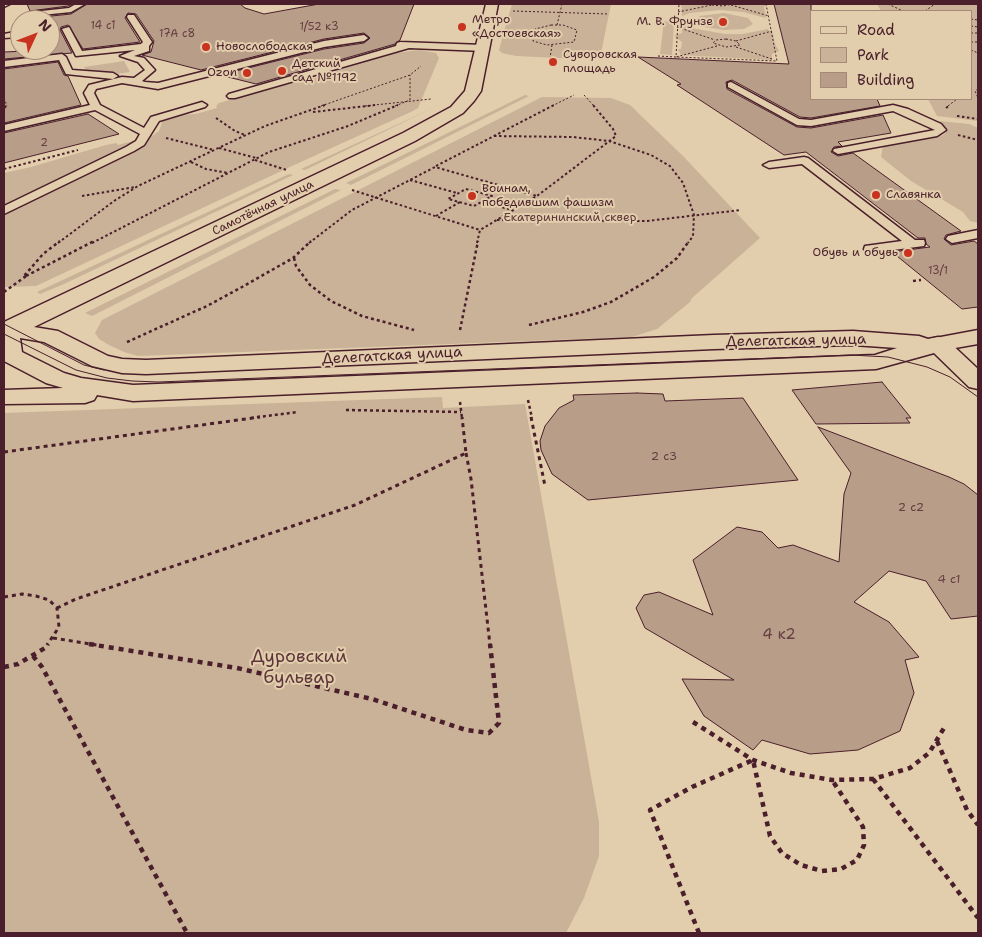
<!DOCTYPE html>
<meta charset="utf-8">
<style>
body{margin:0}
#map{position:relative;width:982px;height:937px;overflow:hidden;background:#e2ceac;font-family:"Shantell Sans",sans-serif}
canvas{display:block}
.frame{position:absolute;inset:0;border:5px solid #4a1f2b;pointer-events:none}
.legend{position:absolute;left:810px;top:10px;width:162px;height:90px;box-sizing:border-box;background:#e2ceac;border:1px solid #a58878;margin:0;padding:6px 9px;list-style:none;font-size:15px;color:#4a1f2b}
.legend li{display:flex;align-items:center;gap:10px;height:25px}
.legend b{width:25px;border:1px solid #a58878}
.north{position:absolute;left:10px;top:10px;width:50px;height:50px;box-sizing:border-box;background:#e2ceac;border:1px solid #a58878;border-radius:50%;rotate:47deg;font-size:14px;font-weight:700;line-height:20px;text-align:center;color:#4a1f2b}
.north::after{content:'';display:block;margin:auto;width:18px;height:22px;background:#c8321e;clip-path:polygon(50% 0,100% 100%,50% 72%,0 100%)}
</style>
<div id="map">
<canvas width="982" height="937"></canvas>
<div class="frame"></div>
<ul class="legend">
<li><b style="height:6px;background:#e2ceac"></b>Road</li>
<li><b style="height:14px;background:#c9b297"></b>Park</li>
<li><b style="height:14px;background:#b89d88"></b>Building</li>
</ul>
<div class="north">N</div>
</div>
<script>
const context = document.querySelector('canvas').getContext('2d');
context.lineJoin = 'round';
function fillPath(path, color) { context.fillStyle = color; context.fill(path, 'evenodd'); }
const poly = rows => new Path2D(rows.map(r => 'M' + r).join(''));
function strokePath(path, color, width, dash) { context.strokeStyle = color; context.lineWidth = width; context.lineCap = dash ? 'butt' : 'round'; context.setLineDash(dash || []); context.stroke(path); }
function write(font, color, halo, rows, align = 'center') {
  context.font = font + ' "Shantell Sans",sans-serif'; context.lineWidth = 4; context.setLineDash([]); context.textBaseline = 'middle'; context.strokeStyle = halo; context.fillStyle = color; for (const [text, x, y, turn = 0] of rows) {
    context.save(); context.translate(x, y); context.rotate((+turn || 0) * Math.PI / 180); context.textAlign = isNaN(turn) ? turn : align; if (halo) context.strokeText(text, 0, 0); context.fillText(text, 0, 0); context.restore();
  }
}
fillPath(poly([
 [512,4,611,4,601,53,592,58,580,59,516,56,502,53,499,50],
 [681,4,770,4,764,7,766,18,743,12,720,10,690,13,682,16,682,12,680,12,682,9],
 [877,4,978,4,978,121,937,116,928,99,971,99,971,11,881,11],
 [724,13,748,18,753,24,744,29,724,30,705,27,695,21,700,16],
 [664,21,674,22,672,55,660,54],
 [682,23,691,28,725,34,743,34,768,29,769,31,773,33,775,44,779,51,772,54,772,60,681,55,678,49,681,49,682,42,674,36,682,33],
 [419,50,436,53,439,58,418,108,413,111,292,166,36,286,4,287,4,173,31,167,106,145,117,143,118,145,152,136,159,131,163,120,175,115,196,114,217,108,216,106,219,103,274,87,309,80,388,54],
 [124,61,130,72,116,74,87,72,84,67],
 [525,95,529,96,351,185,346,183],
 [542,97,611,98,630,105,684,157,760,238,692,298,690,302,657,329,632,337,138,356,124,352,109,345,99,339,95,333,102,320],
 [435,107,305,170,301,169],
 [939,121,969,124,978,128,978,223,970,221,963,212,911,181,881,157,883,146,943,135,946,132,939,125],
 [289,174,293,175,64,284,40,294,37,292],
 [335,189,341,190,92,316,85,313],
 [442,397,443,408,525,404,599,822,599,856,584,898,566,933,4,933,4,413]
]), '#c9b297');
const building = poly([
 [27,4,73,4,68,6,30,11,27,4],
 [87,4,240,4,245,8,264,14,319,4,414,4,400,40,395,44,256,84,220,75,324,49,364,43,370,38,364,33,324,39,201,70,142,55,151,52,154,41,136,14,128,13,125,18,140,42,83,49,68,25,61,27,60,30,72,53,4,59,4,52,50,50,50,20,32,20,32,18,71,14,87,4],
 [774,4,811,4,811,99,877,99,880,106,811,118,800,117,732,80,726,82,727,89,797,127,811,128,883,115,891,133,838,142,842,146,834,147,831,152,838,156,853,153,961,231,946,235,944,239,951,245,974,241,978,244,978,307,962,309,892,252,930,247,926,244,925,238,918,238,806,152,784,155,677,85,681,84,638,57,789,64,774,4],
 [58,62,64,75,68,76,81,105,4,123,4,69,58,62],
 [88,114,119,134,4,163,4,133,88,114],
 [882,382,911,418,906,418,910,423,816,424,792,390,882,382],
 [637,393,663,394,665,401,743,398,798,480,588,500,552,474,541,450,540,441,545,426,559,408,574,400,573,395,637,393],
 [818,427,949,477,964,484,978,495,978,616,951,619,926,581,889,571,854,602,889,622,919,657,905,660,914,693,900,731,858,750,810,754,762,740,753,750,704,716,682,679,734,680,645,628,636,608,644,595,659,592,713,615,693,560,737,527,762,532,778,548,793,545,839,562,844,494,851,473,818,427]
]);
fillPath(building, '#b89d88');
strokePath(building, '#4a1f2b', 1);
const lane = poly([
 [4,4,10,4,4,7,4,4],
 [76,4,85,4,71,12,32,16,28,14,32,12,69,8,76,4],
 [128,15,134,15,152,42,149,46,149,51,134,56,144,58,155,70,142,81,145,82,158,83,324,41,364,35,368,38,364,41,324,47,158,89,122,83,96,89,94,93,100,105,144,128,151,117,202,102,207,105,205,107,159,121,144,145,134,151,4,214,4,206,126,147,136,141,140,134,95,110,4,131,4,125,90,105,84,93,89,85,122,77,134,78,145,70,138,62,120,56,135,50,76,56,62,29,69,27,82,51,141,44,143,42,127,17,128,15],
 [20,31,20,37,4,38,4,34,20,31],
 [400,42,484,45,488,48,484,51,409,48,235,98,229,98,227,96,229,94,396,46,397,43,400,42],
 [62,54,66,57,72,70,113,73,118,76,113,79,66,74,59,60,4,67,4,61,62,54],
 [731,82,799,119,811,120,893,105,908,109,941,124,946,130,937,136,838,154,833,151,834,149,935,130,893,111,811,126,797,125,728,87,728,83,731,82],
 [804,157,808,158,915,240,924,240,925,243,924,246,870,253,865,252,864,249,865,246,902,241,802,164,769,168,763,165,769,162,804,157],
 [978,230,978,238,952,243,946,239,948,236,978,230]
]);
const street = poly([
 [978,330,978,344,938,351,930,349,926,344,930,339,978,330]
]);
const secondary = poly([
 [486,4,498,4,481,91,474,101,463,113,415,141,34,327,58,331,108,356,122,359,146,360,714,335,853,331,919,336,928,339,938,337,946,339,978,369,978,389,969,387,934,353,876,369,133,401,97,395,94,400,85,403,4,404,4,390,63,388,46,383,4,361,4,322,403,133,451,107,465,91,486,4],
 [20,338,44,342,92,366,122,373,146,374,714,349,853,345,897,348,875,355,133,385,81,378,64,373,22,352,20,338]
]);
strokePath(lane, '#4a1f2b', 3);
strokePath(street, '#4a1f2b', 3);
strokePath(secondary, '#4a1f2b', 3);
strokePath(poly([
 [888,4,903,11],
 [712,5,723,6,733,4],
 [731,5,769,16],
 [513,11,608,14],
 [925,11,935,4],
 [678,12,712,5],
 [971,19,978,20],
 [551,25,563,25,577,30,574,42,547,45,533,41,535,29,551,25],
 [557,25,562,4],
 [971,26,978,27],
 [677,27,715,40],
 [971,33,978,33],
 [726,39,736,41,740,45,726,47,713,43,716,40,726,39],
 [736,41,772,31],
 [971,42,978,42],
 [552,45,550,58,557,63],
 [717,46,676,57,777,61,766,4],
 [736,47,772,59],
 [971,50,978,53],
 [658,56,676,57,679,4],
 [978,89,975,91,978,98],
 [584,95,594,106],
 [4,98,7,106],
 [321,106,410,75,421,66],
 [365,106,431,99],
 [395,106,410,100,410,75],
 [552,106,574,95],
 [948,106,957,99]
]), '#4a1f2b', 1, [2, 2]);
strokePath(poly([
 [5,108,6,105],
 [946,108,950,105],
 [313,112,376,105],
 [957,116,978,119],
 [216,118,235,131,245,135],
 [958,135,978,140],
 [494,136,573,137,609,141,651,155,670,166,683,183,694,215,693,236,688,243],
 [166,138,214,150],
 [219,148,256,158],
 [255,160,287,170],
 [191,162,206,169,228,173],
 [436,166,554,105],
 [4,169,78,150],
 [410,180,457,193],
 [466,189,492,196,474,206,448,199,466,189],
 [352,190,480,230],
 [82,196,135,187],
 [483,202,512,210],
 [436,216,460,202],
 [497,220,647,221,741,210],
 [58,243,114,201,138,186,265,126,325,105],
 [92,243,269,152,348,126,398,105],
 [309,243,352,210,435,167,537,196],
 [477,243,480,230,537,196,616,136,613,129,593,105]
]), '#4a1f2b', 2, [2.5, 2.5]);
strokePath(poly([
 [294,258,296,266,310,285,331,301,362,316,414,330],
 [26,276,94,241],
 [913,281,921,280],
 [4,292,26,276,24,276,43,254,60,241],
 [529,325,583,312,611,302,654,277,677,258,689,241],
 [460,330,478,241],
 [127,342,207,306,242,287,293,258,311,241],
 [528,400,532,418],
 [460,402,462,418],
 [346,410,461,412],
 [251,418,298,412]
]), '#4a1f2b', 2.5, [3, 3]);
strokePath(poly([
 [531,417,545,486],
 [4,452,260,417],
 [466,453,471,479,490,645],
 [4,597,22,594,36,596,49,600,57,608,59,627,47,645],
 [57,608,76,599,355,505,466,453,462,417],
 [53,638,97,645]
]), '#4a1f2b', 3, [4, 4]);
strokePath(poly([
 [89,644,237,668,372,699,466,730,489,733,499,723,490,644],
 [33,656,42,667,187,933],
 [4,667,18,664,45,648,48,644],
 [693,722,753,760,791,773,832,780,873,779,910,768,929,753,944,728],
 [937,741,967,810,978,825],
 [873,779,978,918],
 [699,933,650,810,692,787,753,760,770,836,782,853,801,865,822,871,841,869,857,860,864,845,863,827,832,780]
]), '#4a1f2b', 4.5, [5, 5]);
fillPath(lane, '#e2ceac');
fillPath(street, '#e2ceac');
fillPath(secondary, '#e2ceac');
strokePath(poly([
 [4,324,84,365,104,370],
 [4,334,76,370,107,378,132,381,158,382,851,355,888,357,927,367,950,377,978,397]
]), '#4a1f2b', 1);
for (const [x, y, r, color] of [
 [723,22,5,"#c8321e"],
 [462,27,5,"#c8321e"],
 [206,47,5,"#c8321e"],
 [553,62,5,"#c8321e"],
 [282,71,5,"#c8321e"],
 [247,73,5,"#c8321e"],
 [876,195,5,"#c8321e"],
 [472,196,5,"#c8321e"],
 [908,253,5,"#c8321e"]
]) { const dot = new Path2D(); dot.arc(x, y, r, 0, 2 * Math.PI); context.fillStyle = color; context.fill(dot); strokePath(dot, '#e2ceac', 2); }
write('11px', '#663e42', null, [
 ["14 c1",103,26],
 ["1/52 к3",319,27],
 ["17A c8",177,34],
 ["2",44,143],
 ["13/1",938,271]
]);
write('12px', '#4a1f2b', '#e2ceac', [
 ["Метро",472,20],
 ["«Достоевская»",472,34],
 ["М. В. Фрунзе",713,22,"right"],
 ["Новослободская",216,47],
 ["Суворовская",563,55],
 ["площадь",563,69],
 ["Детский",292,64],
 ["сад №1192",292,78],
 ["Ozon",237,73,"right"],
 ["Воинам,",482,189],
 ["победившим фашизм",482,203],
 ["Славянка",886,195],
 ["Обувь и обувь",898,253,"right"]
], 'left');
write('12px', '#4a1f2b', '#e2ceac', [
 ["Самотёчная улица",263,208,-26]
]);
write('12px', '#5d353b', '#e2ceac', [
 ["Екатерининский сквер",570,218]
]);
write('12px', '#663e42', null, [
 ["2 с3",664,457],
 ["2 с2",911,508],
 ["4 с1",949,580]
]);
write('15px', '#4a1f2b', '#e2ceac', [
 ["Делегатская улица",796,341,-1],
 ["Делегатская улица",392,356,-3]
]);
write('15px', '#663e42', null, [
 ["4 к2",779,635]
]);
write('18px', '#5d353b', '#e2ceac', [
 ["Дуровский",299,657],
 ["бульвар",299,678]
]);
</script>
